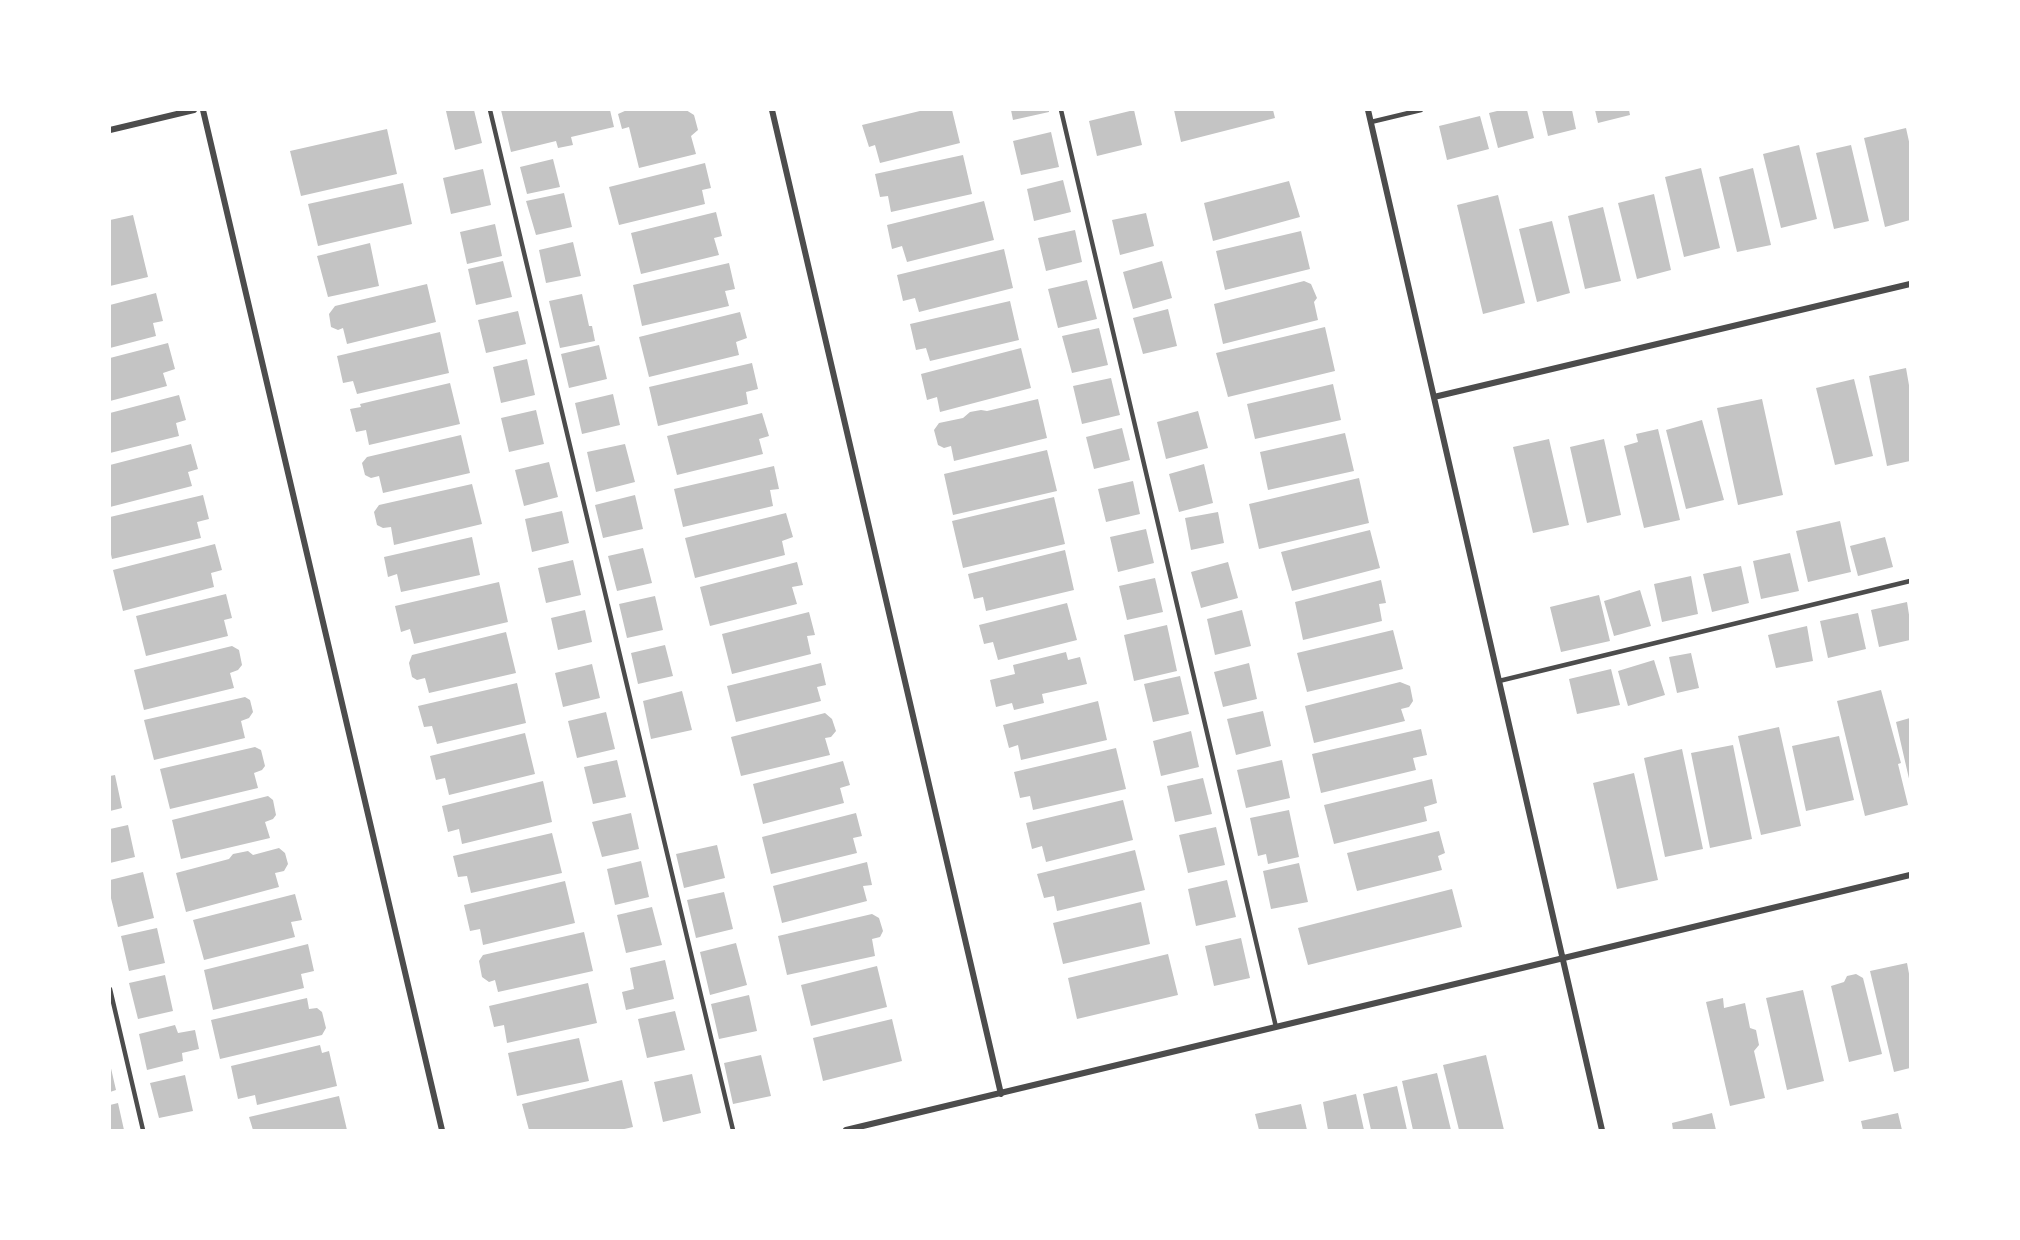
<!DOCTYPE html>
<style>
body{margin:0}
#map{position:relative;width:2020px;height:1240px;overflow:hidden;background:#fff;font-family:Figtree,sans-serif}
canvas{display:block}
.frame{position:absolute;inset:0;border:111px solid #fff;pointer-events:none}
</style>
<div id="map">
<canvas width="2020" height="1240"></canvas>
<div class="frame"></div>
</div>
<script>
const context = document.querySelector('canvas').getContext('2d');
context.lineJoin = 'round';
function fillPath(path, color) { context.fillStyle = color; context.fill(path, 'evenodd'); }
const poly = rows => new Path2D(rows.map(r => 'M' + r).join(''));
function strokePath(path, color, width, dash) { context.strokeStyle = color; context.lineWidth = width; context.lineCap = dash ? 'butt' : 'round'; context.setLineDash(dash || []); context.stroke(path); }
fillPath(poly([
 [454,110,474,110,482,143,455,150,446,111],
 [501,110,610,110,614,127,571,137,573,145,558,148,556,141,511,152],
 [627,110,686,110,694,115,698,130,691,136,696,154,639,168,629,127,622,129,618,114],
 [924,110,952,110,960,143,880,163,875,145,869,147,862,125],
 [1011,110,1049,110,1049,112,1013,120],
 [1134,110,1142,145,1097,156,1089,121],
 [1174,110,1273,110,1275,118,1181,142],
 [1501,110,1527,110,1534,138,1498,148,1489,113],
 [1542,110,1572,110,1576,129,1548,136],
 [1595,110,1629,110,1630,115,1598,123],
 [1480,116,1489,149,1447,160,1439,126],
 [1906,128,1910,146,1910,220,1885,227,1864,138],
 [387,129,397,174,301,196,290,151],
 [1051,132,1059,167,1021,175,1013,141],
 [1799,145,1817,219,1781,228,1763,154],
 [1851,145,1869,221,1834,229,1816,153],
 [963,155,972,194,891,212,888,196,880,197,875,174],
 [553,159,560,187,527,194,520,167],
 [705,163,711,188,702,190,705,204,619,225,609,187],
 [1701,168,1720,248,1684,257,1665,177],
 [1753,168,1771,245,1737,252,1719,177],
 [483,169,491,205,451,214,443,178],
 [1063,180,1071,212,1034,221,1027,189],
 [1289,181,1300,217,1213,241,1204,203],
 [403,183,412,224,318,246,308,204],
 [564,193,572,227,536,235,526,201],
 [1654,194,1671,270,1637,279,1618,203],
 [1498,195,1525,303,1483,314,1457,205],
 [984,201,994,240,907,262,902,246,892,249,887,225],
 [1603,207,1621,281,1585,289,1568,216],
 [716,212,722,236,714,238,719,255,641,274,631,233],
 [1146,213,1154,246,1120,255,1112,220],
 [133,215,148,277,110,286,110,220],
 [1552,221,1570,293,1537,302,1519,229],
 [495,224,502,256,467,264,460,232],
 [1075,230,1082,262,1046,271,1038,238],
 [1301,231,1310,269,1225,290,1216,251],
 [573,242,581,276,546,283,539,250],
 [370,243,379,286,328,297,317,256],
 [1004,249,1013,288,919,312,915,298,903,301,897,275],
 [503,261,512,297,476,305,468,269],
 [1162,261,1172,298,1133,309,1123,272],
 [729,263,735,289,725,291,729,306,642,326,633,285],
 [1087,280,1097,319,1058,328,1048,289],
 [1304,281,1311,284,1317,298,1314,302,1318,320,1223,344,1214,304],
 [427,284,436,322,347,344,343,328,338,330,331,327,329,314,335,306],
 [156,293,163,321,153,323,156,336,110,348,110,305],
 [582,294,589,326,592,326,595,341,560,348,549,301],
 [1010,301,1019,340,930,361,926,348,916,350,910,324],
 [1168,309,1177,346,1143,354,1133,318],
 [518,311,526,344,486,353,478,320],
 [740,312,747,338,736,342,739,355,649,377,639,337],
 [1325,327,1335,371,1228,397,1216,353],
 [1099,328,1108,365,1072,373,1062,336],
 [440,332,449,373,357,394,353,381,343,383,337,356],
 [168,343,175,369,163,373,167,386,110,401,110,358],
 [599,345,607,379,569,388,561,354],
 [1021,348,1031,388,940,412,937,397,927,400,921,374],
 [527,359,535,395,501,403,493,367],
 [752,363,758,389,746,392,748,404,658,426,649,387],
 [1906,368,1910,391,1910,461,1887,466,1869,376],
 [1111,378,1120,415,1082,424,1073,386],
 [1854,379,1873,456,1835,465,1816,388],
 [450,383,460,424,369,445,366,430,356,432,350,409,361,407,360,404],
 [1333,384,1341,420,1255,439,1247,404],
 [613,394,620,425,582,434,575,403],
 [179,395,186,420,176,423,179,436,110,453,110,413],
 [1038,399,1047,438,954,461,951,446,944,448,938,445,934,430,939,423,963,418,970,412,981,410,987,411],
 [1762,399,1783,495,1738,505,1717,408],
 [536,410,544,444,509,452,501,418],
 [1198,411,1208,448,1166,459,1157,422],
 [762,413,769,436,759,439,763,454,677,475,667,436],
 [1702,420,1724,500,1686,509,1666,430],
 [1122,428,1130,460,1094,469,1086,437],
 [1658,429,1680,520,1644,528,1624,446,1638,442,1636,434],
 [1345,433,1354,471,1268,490,1260,452],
 [461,435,470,473,383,493,379,476,371,478,365,475,362,463,367,457],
 [1549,439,1569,525,1533,533,1513,447],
 [1604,439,1621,515,1587,523,1570,447],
 [191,444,198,469,188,472,192,486,110,507,110,465],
 [625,444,635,482,596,492,587,452],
 [1047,450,1057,491,953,515,944,474],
 [549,462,558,497,524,506,515,470],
 [1204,464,1213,503,1179,512,1169,474],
 [774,466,779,489,770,490,773,506,683,527,674,489],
 [1359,478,1369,523,1259,549,1249,504],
 [1133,481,1140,514,1106,522,1098,489],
 [472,484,482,524,394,545,391,527,383,528,377,525,374,512,379,505],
 [203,495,209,519,197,522,201,538,112,559,110,550,110,517],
 [635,495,643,529,603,538,595,505],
 [1054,497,1065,544,963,568,952,521],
 [562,511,569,543,532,552,525,519],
 [1218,512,1224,543,1191,550,1185,518],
 [786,513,793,537,782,541,785,555,695,578,685,538],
 [1840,521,1851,572,1808,582,1796,531],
 [1146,529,1154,563,1118,572,1110,537],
 [1370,530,1380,568,1292,591,1281,552],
 [472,537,480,575,401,592,397,574,388,577,384,557],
 [1885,537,1893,567,1858,576,1850,546],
 [215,544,222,570,211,573,214,587,123,611,113,570],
 [643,548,652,583,617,591,608,556],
 [1065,550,1074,590,986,611,983,597,974,599,968,574],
 [1790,553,1799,591,1761,599,1753,561],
 [573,560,581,595,546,603,538,568],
 [797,562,803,585,792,587,797,604,710,626,700,587],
 [1228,562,1238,598,1201,608,1191,572],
 [1741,566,1749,603,1712,612,1703,574],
 [1691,576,1698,614,1662,622,1654,584],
 [1155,578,1163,612,1127,620,1119,586],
 [1381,580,1386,603,1379,604,1382,621,1303,640,1295,602],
 [499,582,508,622,414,644,410,629,401,632,395,606],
 [1640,590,1651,626,1614,636,1604,601],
 [226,594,232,618,224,620,228,636,146,656,136,616],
 [1599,595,1610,641,1561,652,1550,607],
 [655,596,663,630,627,638,619,604],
 [1907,602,1910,621,1910,640,1879,647,1871,610],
 [1067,603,1077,640,998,660,993,642,984,644,979,625],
 [585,610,592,642,558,650,551,618],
 [1242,610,1251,646,1215,655,1207,619],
 [809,612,815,635,807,636,811,654,732,674,722,634],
 [1858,613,1866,649,1828,658,1820,621],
 [1167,625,1177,671,1134,681,1124,635],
 [1807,626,1813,661,1776,668,1768,635],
 [1393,630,1403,669,1307,692,1297,653],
 [506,632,516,673,429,693,425,678,417,680,412,677,409,663,412,655],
 [665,645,673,676,638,684,631,653],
 [232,646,239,650,242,665,238,670,230,673,234,688,144,710,134,670],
 [1066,652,1068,660,1080,657,1087,684,1042,694,1044,703,1014,710,1012,703,996,707,990,680,1015,674,1013,665],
 [1691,653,1699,688,1677,693,1669,657],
 [1654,660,1665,695,1628,706,1618,671],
 [821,663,826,685,817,687,821,701,736,722,727,686],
 [1249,663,1257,699,1223,707,1214,672],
 [592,664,600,698,563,707,555,673],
 [1611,669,1620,705,1577,714,1569,679],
 [1180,676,1189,714,1153,722,1144,684],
 [1400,682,1410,686,1413,701,1409,707,1401,709,1405,721,1314,743,1305,706],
 [517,683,526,723,437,744,432,726,424,727,418,706],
 [1881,690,1901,763,1898,764,1908,805,1865,816,1837,701],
 [682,691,692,730,651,739,643,701],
 [245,697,250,700,253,712,249,718,241,721,245,738,154,760,144,720],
 [1098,701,1107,740,1021,760,1018,745,1009,748,1003,725],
 [1263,711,1271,746,1236,755,1227,719],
 [606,712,615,749,577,758,568,721],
 [825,713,832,719,836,731,831,737,825,738,830,755,741,776,731,737],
 [1910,718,1910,783,1896,722],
 [1779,727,1801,826,1761,835,1738,736],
 [1421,729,1427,755,1413,758,1416,770,1321,793,1312,754],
 [1191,731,1199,767,1161,776,1153,741],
 [525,733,535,774,449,795,445,778,436,780,430,756],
 [1839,736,1854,800,1806,811,1792,746],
 [1733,745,1752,839,1710,848,1691,753],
 [255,747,261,750,265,766,262,770,254,773,258,788,170,809,160,769],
 [1116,748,1126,789,1033,810,1030,796,1020,798,1014,772],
 [1682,749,1703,849,1665,857,1644,758],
 [617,760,626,797,593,804,584,767],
 [1282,760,1290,798,1246,808,1237,770],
 [843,761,850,785,840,788,844,803,763,824,753,784],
 [1634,773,1658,880,1617,889,1593,783],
 [115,775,122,808,110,811,110,776],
 [1203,778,1212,814,1175,822,1167,786],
 [1432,779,1437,803,1424,807,1427,821,1334,844,1324,805],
 [543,781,552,822,462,844,459,829,448,832,442,806],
 [268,796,273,800,276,815,273,819,265,822,270,838,181,859,172,820],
 [1123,800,1133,840,1046,862,1042,846,1032,849,1026,823],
 [1289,810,1299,857,1268,864,1266,854,1258,856,1250,818],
 [631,813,639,849,602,857,592,822],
 [856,813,862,836,853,838,857,853,771,874,762,837],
 [128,825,135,857,110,863,110,829],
 [1216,827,1225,865,1188,873,1179,835],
 [1439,831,1445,853,1438,856,1442,870,1357,891,1347,853],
 [552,833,562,873,471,893,467,876,458,877,453,856],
 [717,845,725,878,684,888,676,854],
 [279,848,285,853,288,864,284,871,275,873,279,887,186,912,176,873,229,859,233,854,248,851,253,855],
 [1135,850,1145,890,1057,911,1054,896,1044,898,1037,874],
 [641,861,649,897,615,905,607,869],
 [867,862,872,885,863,886,867,901,782,923,773,886],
 [1299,863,1308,902,1271,909,1263,871],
 [143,872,154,918,118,927,110,894,110,880],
 [1227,880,1236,917,1196,926,1188,889],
 [565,881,575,923,483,945,480,929,470,931,464,905],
 [1452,889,1462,927,1308,965,1298,928],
 [724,892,733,929,696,938,687,900],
 [295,894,302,920,291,922,295,937,204,960,193,920],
 [1141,902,1150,944,1063,964,1053,923],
 [652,907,662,945,626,953,617,915],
 [872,914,879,918,883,931,880,937,872,939,875,956,787,975,778,936],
 [157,928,165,963,129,971,121,936],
 [584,932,593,971,498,992,495,980,489,982,482,977,479,961,483,955],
 [1241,938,1250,978,1214,986,1205,946],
 [736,943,747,985,710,995,700,952],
 [308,944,314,971,301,974,304,988,213,1010,204,970],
 [1168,954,1178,995,1077,1019,1068,978],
 [665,960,674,999,626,1010,622,992,634,989,630,968],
 [1907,963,1910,979,1910,1068,1894,1072,1870,971],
 [877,966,887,1007,811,1026,801,985],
 [1856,974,1863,978,1882,1054,1849,1062,1831,986,1844,982,1847,976],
 [165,975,173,1011,138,1019,129,983],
 [588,983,597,1023,507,1043,504,1025,494,1027,489,1006],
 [1803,990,1824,1081,1787,1090,1766,998],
 [749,995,757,1031,719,1039,711,1004],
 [307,998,309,1009,317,1008,322,1012,326,1028,322,1035,220,1059,211,1020],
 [1723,998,1724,1008,1745,1003,1750,1028,1756,1030,1759,1045,1754,1051,1765,1098,1730,1106,1706,1002],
 [675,1011,685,1050,647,1058,638,1019],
 [892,1019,902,1061,823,1081,813,1038],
 [175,1025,178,1033,195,1030,199,1049,182,1053,183,1061,147,1070,139,1034],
 [579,1038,589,1081,517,1096,508,1053],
 [320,1045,322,1053,329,1051,337,1086,257,1105,255,1095,238,1099,231,1066],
 [761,1055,771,1096,733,1104,724,1063],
 [1486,1055,1504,1130,1459,1130,1443,1065],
 [110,1064,116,1090,110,1092],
 [1437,1073,1451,1130,1413,1130,1402,1081],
 [692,1074,701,1113,663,1122,654,1082],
 [185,1075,193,1111,159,1118,150,1083],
 [622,1080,633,1127,620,1130,529,1130,522,1104],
 [1397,1086,1407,1130,1371,1130,1363,1094],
 [1356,1094,1364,1130,1328,1130,1323,1102],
 [339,1096,347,1130,253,1130,249,1117],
 [118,1103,124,1130,110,1130,110,1105],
 [1301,1104,1307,1130,1259,1130,1255,1114],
 [1712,1113,1716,1130,1673,1130,1672,1123],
 [1898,1113,1902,1130,1863,1130,1861,1121]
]), '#c4c4c4');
strokePath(poly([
 [490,110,733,1130],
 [1061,110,1276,1027],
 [1371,122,1421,110],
 [1499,681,1910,581],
 [110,989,143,1130]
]), '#4c4c4c', 4.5);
strokePath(poly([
 [203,110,442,1130],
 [772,110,1001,1094],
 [1368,110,1602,1130],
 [110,130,194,110],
 [1434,397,1910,284],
 [846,1130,1910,875]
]), '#4c4c4c', 6);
</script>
